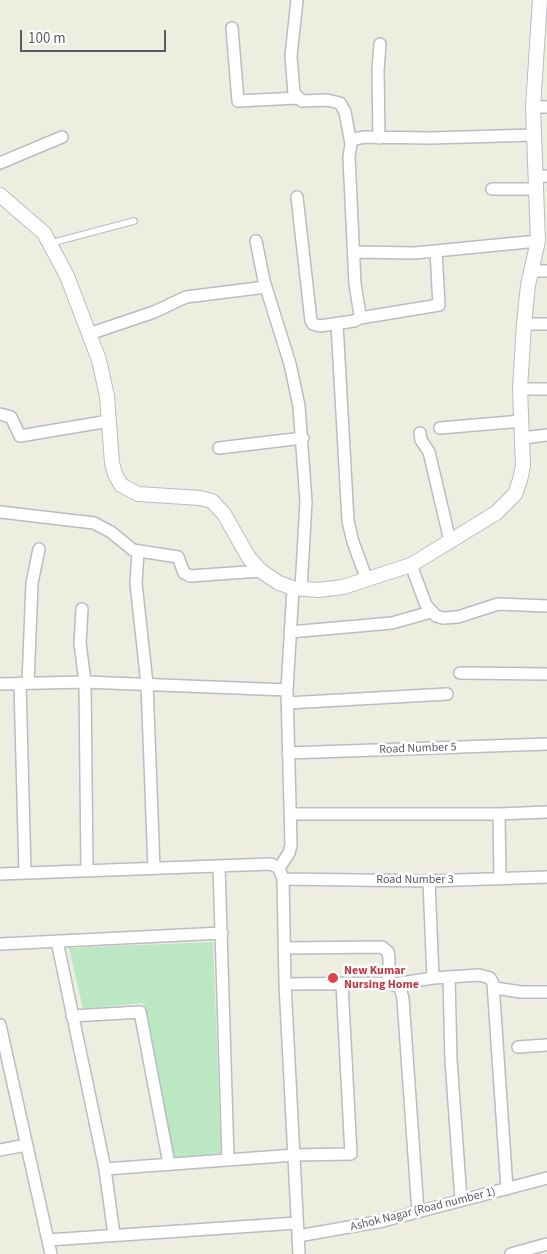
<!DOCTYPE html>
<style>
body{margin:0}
#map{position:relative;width:547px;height:1254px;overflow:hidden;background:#edede0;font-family:"Source Sans 3",sans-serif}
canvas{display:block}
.scale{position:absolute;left:20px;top:30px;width:146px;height:22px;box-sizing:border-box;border:2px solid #595b62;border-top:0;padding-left:6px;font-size:15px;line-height:18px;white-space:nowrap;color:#595b62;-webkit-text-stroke:4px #fff;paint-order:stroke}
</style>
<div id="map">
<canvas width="547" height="1254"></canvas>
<div class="scale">100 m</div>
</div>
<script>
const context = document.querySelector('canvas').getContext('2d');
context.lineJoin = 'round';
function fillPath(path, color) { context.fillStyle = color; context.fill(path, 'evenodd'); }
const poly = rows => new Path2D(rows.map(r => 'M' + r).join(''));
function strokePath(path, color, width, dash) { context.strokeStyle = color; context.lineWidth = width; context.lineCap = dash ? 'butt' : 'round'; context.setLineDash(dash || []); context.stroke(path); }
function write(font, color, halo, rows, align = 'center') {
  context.font = font + ' "Source Sans 3",sans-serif'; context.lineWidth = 5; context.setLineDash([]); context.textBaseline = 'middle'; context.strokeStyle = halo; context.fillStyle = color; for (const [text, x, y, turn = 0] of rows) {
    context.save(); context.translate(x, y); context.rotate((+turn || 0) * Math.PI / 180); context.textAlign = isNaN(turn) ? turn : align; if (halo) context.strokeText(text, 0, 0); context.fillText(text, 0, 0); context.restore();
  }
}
fillPath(poly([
 [213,942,221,1153,171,1158,143,1003,83,1009,69,948]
]), '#bbe7c3');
const service = poly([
 [51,243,134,221]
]);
const minor = poly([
 [297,0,291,56,294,93,302,101,327,100,340,103,345,112,351,144],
 [232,28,238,101,297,98],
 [533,107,547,107],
 [379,138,378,70,380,44],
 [0,163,62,137],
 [536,177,547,176],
 [492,189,536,189],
 [297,197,311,321,313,324,320,326,354,321,360,318,360,315,355,284,349,157,351,144,354,139,365,137,431,138,534,135],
 [256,241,264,281,290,364,299,406,306,502,301,589],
 [354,252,415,253,538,241],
 [532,271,547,271],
 [360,318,439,305,436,251],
 [337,324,348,521,353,542,367,580],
 [524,324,547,324],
 [89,334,154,312,186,297,266,287],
 [520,389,547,389],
 [0,414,11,417,20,436,109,421],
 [440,428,522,421],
 [420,433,421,440,429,452,450,541],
 [523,438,547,435],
 [219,448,303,438],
 [0,512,94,523,111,532,133,550,178,557,184,573,190,576,261,571],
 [138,552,136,583,147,684,154,868],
 [411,565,426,605,436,616,443,618,458,617,498,604,547,606],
 [82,609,80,643,85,682,87,870],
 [290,632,392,623,431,612],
 [460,673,547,674],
 [20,683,25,873],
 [28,683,32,583,39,549],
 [0,684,85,682,287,690],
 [287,703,447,694],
 [288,753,547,744],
 [290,814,499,814,547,812],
 [499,814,500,879],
 [219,866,228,1159],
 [279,868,289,853,291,845,287,690,293,588],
 [0,874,271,864,279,868,283,879,285,984,299,1254],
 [283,879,429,881,547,877],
 [429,881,433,978],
 [57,941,105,1169,114,1235],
 [0,944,222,933],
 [285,948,382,947,388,952,389,958,389,983],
 [449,977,451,1060,461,1200],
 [285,984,389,983,400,987,403,999,418,1212],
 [395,984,433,978,479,975,490,978,493,983,507,1189],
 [495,988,521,992,547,992],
 [72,1016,140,1012,169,1164],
 [0,1025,51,1254],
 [518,1047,547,1045],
 [0,1150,26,1145],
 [105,1169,295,1155,351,1154,342,984],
 [298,1236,383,1221,547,1178],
 [48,1240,297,1223],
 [511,1254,547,1244]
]);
const tertiary = poly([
 [0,195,44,233,67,276,99,360,107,396,112,463,115,474,121,485,138,494,200,498,212,501,224,514,249,558,261,571,279,583,293,588,318,590,343,587,411,565,496,513,515,494,520,480,523,466,520,389,524,324,528,285,538,241,533,107,540,0]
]);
strokePath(service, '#bbbcc3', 8);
strokePath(minor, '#bbbcc3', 14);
strokePath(tertiary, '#bbbcc3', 16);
strokePath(service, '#fff', 5.5);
strokePath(minor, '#fff', 11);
strokePath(tertiary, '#fff', 14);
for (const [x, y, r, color] of [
 [333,978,6,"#e0444e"]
]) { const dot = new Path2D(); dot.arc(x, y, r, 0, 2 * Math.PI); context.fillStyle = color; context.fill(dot); strokePath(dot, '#fff', 2); }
write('12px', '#595b62', '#fff', [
 ["Road Number 5",418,749,-2],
 ["Road Number 3",415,880],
 ["Ashok Nagar (Road number 1)",423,1210,-14]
]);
write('bold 12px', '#be3a42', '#fff', [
 ["New Kumar",344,971],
 ["Nursing Home",344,985]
], 'left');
</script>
